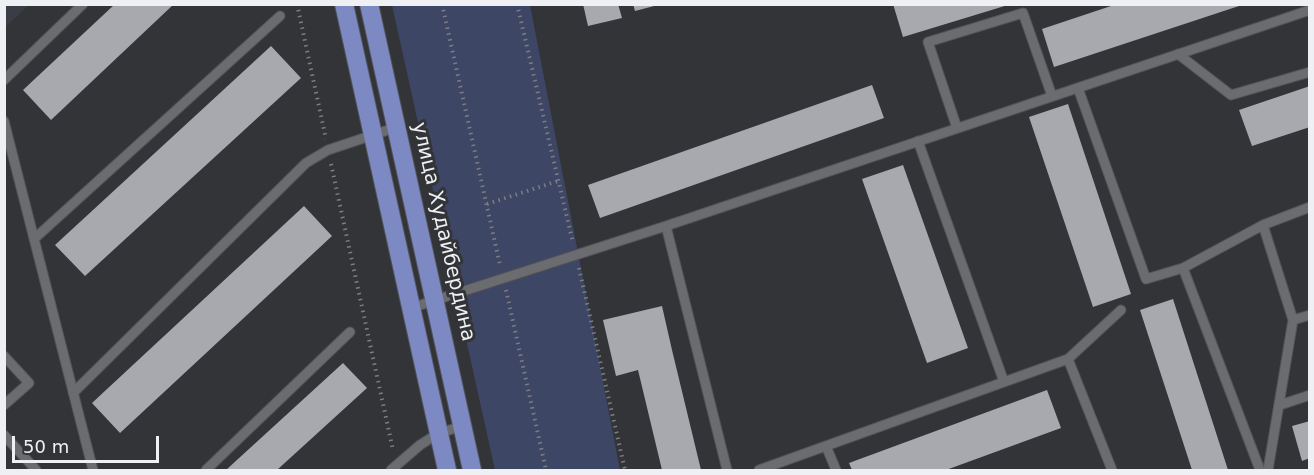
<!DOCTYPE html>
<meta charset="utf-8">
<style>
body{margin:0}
#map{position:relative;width:1314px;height:475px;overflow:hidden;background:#333438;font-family:"DejaVu Sans",sans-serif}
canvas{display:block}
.frame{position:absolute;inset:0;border:6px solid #eff0f3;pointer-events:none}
.scale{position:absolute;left:12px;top:436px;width:147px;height:27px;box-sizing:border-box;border:3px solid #eff0f3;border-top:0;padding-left:8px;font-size:18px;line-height:21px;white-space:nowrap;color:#eff0f3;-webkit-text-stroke:4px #333438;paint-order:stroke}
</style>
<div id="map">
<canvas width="1314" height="475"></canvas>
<div class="frame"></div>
<div class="scale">50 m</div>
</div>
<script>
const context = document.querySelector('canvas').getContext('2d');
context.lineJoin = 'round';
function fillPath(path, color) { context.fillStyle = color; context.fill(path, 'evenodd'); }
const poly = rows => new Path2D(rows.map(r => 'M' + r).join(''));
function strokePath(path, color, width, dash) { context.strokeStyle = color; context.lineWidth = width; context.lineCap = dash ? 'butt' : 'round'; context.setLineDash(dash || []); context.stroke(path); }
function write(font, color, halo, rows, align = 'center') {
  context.font = font + ' "DejaVu Sans",sans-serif'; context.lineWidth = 6; context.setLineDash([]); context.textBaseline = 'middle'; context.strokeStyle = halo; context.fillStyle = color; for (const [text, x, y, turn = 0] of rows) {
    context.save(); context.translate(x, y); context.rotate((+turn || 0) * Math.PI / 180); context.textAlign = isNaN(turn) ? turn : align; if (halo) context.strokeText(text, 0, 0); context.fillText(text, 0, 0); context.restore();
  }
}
fillPath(poly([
 [5,4,29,4,29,5,5,27]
]), '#3a3d46');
fillPath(poly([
 [392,5,530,5,620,470,495,470]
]), '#3e4665');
fillPath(poly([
 [115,4,174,4,51,120,23,90],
 [583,4,618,4,622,18,588,26],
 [633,4,658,4,658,5,635,11],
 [893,4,1008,4,1008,5,903,37],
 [1117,4,1242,4,1242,5,1054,67,1042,29],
 [271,46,301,78,85,276,55,245],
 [872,85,884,118,600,218,588,185],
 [1310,86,1310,127,1252,146,1239,110],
 [1068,104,1131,294,1093,307,1029,117],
 [903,165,968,348,927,363,862,179],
 [304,206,332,236,120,433,92,403],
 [1173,299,1228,470,1192,470,1140,310],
 [662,306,672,350,701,470,662,470,638,370,616,376,603,320],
 [343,363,367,388,277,470,226,470],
 [1047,390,1061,428,946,470,852,470,849,463],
 [1310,421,1310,458,1302,461,1292,426]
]), '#a7a9ae');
const lane = poly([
 [1178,54,1231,95,1310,72],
 [4,80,83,4],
 [1078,88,1146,279,1183,268,1260,470],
 [4,121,93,470],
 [957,128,928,42,1023,13,1052,96],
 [918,141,1004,382],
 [666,226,727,470],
 [34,239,280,16],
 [1183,268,1263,225],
 [411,308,666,226,1310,10],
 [1293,320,1310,315],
 [4,356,29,383,4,405],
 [1068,359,1112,470],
 [73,393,306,163,328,150,397,127],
 [1280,405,1310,395],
 [4,435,36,470],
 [826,446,836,470],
 [206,470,350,332],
 [391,470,420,445,439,433,463,426],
 [759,470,1068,359,1121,310],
 [1268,470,1293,320,1263,225,1310,207]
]);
const primary = poly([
 [344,4,447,470],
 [369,4,472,470]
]);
strokePath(lane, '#525357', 11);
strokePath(primary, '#525357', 20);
strokePath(poly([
 [297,4,326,139],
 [442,4,500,265],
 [517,4,573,243],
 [331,164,393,450],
 [487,204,558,181],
 [579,268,625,470],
 [506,290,546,470]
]), '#7c7d80', 4, [1.5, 4.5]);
strokePath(lane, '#6b6c70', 9);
strokePath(primary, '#7c89c3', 18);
write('20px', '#eff0f3', '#333438', [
 ["улица Худайбердина",443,232,77]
]);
</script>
